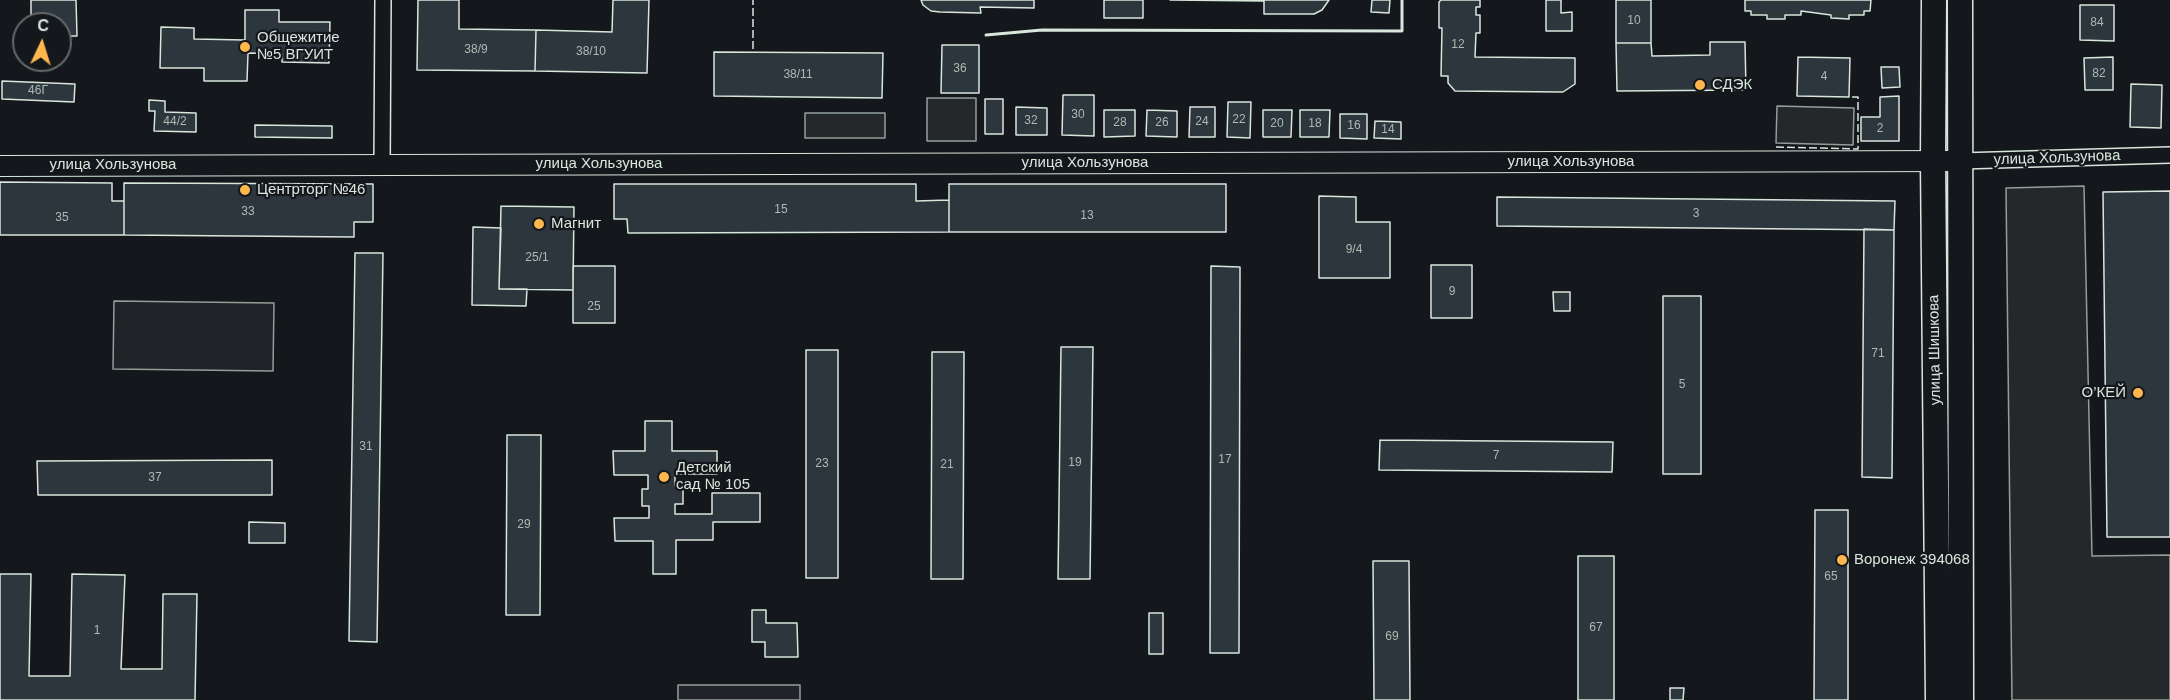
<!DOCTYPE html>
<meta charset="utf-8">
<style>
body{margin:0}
#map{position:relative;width:2170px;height:700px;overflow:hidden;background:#14181c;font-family:Helvetica,sans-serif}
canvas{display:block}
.north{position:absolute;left:12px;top:12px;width:60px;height:60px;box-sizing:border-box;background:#14181c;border:2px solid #626a69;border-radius:50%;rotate:4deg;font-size:16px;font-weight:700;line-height:24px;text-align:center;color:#d8e6dc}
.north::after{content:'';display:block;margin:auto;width:21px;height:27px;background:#ffb74d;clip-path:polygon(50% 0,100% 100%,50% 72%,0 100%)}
</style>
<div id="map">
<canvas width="2170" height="700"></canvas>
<div class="north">С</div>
</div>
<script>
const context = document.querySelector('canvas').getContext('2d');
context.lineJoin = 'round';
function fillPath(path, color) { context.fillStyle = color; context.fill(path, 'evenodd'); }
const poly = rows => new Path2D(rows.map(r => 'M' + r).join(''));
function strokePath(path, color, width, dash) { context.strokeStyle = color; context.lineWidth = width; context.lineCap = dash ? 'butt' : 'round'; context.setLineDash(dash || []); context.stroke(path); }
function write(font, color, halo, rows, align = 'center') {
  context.font = font + ' Helvetica,sans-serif'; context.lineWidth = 4.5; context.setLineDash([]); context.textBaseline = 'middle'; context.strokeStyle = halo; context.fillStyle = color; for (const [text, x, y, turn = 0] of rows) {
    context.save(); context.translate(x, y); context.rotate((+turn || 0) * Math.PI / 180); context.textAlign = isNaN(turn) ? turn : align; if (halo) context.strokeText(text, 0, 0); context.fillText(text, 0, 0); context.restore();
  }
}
const green = poly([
 [114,301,274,303,273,371,113,369,114,301],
 [678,685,800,685,800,700,678,700,678,685]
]);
fillPath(green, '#202428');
strokePath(green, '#939e99', 1.5);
const parking = poly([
 [976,98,976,141,927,141,927,98,976,98],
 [1777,106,1854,108,1853,145,1776,143,1777,106],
 [805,113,885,113,885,138,805,138,805,113],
 [2084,186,2092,556,2170,555,2170,700,2012,700,2006,188,2084,186]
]);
fillPath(parking, '#24282b');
strokePath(parking, '#939e99', 1.5);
const building = poly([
 [31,0,76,0,77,36,60,36,60,24,31,24,31,0],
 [418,0,459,0,459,29,536,30,535,71,417,70,418,0],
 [613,0,649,0,647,73,535,71,536,30,612,32,613,0],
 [921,0,1034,0,1034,8,980,7,981,13,940,12,931,11,923,5,921,0],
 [1104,0,1143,0,1143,18,1104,18,1104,0],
 [1170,0,1329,0,1322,10,1314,14,1264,14,1264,1,1170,0],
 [1372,0,1390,0,1389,13,1371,12,1372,0],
 [1441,0,1480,0,1480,7,1476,7,1476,15,1480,15,1480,33,1476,33,1475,57,1575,58,1575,84,1563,92,1455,91,1448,83,1448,76,1441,76,1442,28,1439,28,1439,2,1441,0],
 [1546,0,1561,0,1561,13,1572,12,1572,31,1546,31,1546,0],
 [1616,0,1651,0,1651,43,1616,43,1616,0],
 [1745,0,1871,0,1870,11,1864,11,1864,15,1849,15,1849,19,1831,18,1831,15,1801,11,1801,15,1785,15,1785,19,1767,19,1767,15,1751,15,1751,11,1745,11,1745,0],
 [2080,5,2114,5,2114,41,2080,40,2080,5],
 [245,10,279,10,279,22,330,22,329,63,282,62,282,54,248,53,247,81,204,81,204,68,160,68,161,27,194,28,194,39,245,40,245,10],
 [1710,42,1745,42,1746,90,1617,91,1616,43,1651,43,1652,56,1710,55,1710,42],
 [942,45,979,45,979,93,941,93,942,45],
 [714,52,883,53,882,98,714,96,714,52],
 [1798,57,1850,58,1849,97,1797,96,1798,57],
 [2113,57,2113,90,2085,90,2084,58,2113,57],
 [1881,67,1899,67,1900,87,1882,88,1881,67],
 [2,81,75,84,74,102,2,99,2,81],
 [2131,84,2162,85,2161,128,2130,127,2131,84],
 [1063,95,1094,95,1094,136,1062,135,1063,95],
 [1899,96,1899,141,1861,141,1861,117,1880,117,1880,97,1899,96],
 [985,99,1003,99,1003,134,985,134,985,99],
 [149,100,165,101,165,112,196,113,196,132,154,131,155,111,149,111,149,100],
 [1228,102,1251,102,1250,138,1227,137,1228,102],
 [1016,107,1047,108,1047,135,1016,135,1016,107],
 [1190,107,1215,107,1215,137,1189,137,1190,107],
 [1104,110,1135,110,1135,136,1104,137,1104,110],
 [1147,110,1177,111,1177,137,1146,136,1147,110],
 [1263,110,1292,110,1291,137,1263,137,1263,110],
 [1300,110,1330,110,1329,137,1300,137,1300,110],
 [1340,114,1367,114,1367,139,1340,138,1340,114],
 [1375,121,1401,122,1401,139,1374,138,1375,121],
 [255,125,332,126,332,138,255,137,255,125],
 [0,182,112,183,112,201,124,201,124,235,0,235,0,182],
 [124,183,373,184,373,222,354,222,354,237,124,235,124,183],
 [614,184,916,184,916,201,949,200,949,232,628,233,627,219,614,219,614,184],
 [949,184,1226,184,1226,232,949,232,949,184],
 [2170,191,2170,537,2107,537,2103,192,2170,191],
 [1319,196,1356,197,1356,222,1390,222,1390,278,1319,278,1319,196],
 [1497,197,1895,201,1894,230,1497,226,1497,197],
 [501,206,574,207,573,290,499,289,501,206],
 [473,227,501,228,499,289,527,289,526,306,472,305,473,227],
 [1864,229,1894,230,1892,478,1862,477,1864,229],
 [355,253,383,253,377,642,349,641,355,253],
 [1431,265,1472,265,1472,318,1431,318,1431,265],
 [573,266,615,266,615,323,573,323,573,266],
 [1211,266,1240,267,1239,653,1210,653,1211,266],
 [1553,292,1570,292,1570,311,1554,311,1553,292],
 [1663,296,1701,296,1701,474,1663,474,1663,296],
 [1061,347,1093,347,1090,579,1058,579,1061,347],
 [806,350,838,350,838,578,806,578,806,350],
 [932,352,964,352,963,579,931,579,932,352],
 [645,421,672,421,672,451,717,451,717,474,675,474,675,486,683,486,683,504,675,504,675,514,712,514,712,493,760,493,760,522,713,522,713,540,676,540,676,574,653,574,653,541,615,541,614,518,649,518,649,506,642,506,642,489,648,489,648,475,614,475,613,451,645,451,645,421],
 [507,435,541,435,540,615,506,615,507,435],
 [1380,440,1613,442,1612,472,1379,470,1380,440],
 [272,460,272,495,38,495,37,461,272,460],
 [1815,510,1848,510,1848,700,1814,700,1815,510],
 [249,522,285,523,285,543,249,543,249,522],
 [1578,556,1614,556,1614,700,1578,700,1578,556],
 [1373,561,1409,561,1410,700,1374,700,1373,561],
 [0,574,31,574,29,676,70,676,72,574,125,575,121,669,162,669,163,594,197,594,195,700,0,700,0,574],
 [752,610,766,610,766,623,797,623,798,657,765,657,765,642,752,642,752,610],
 [1149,613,1163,613,1163,654,1149,654,1149,613],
 [1670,688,1684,688,1683,700,1670,700,1670,688]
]);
fillPath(building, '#2c363c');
strokePath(building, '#d8e6dc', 1.5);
const minor = poly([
 [1960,161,2170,155],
 [382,165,383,0]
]);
const tertiary = poly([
 [0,166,1960,161]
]);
const primary = poly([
 [1934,0,1933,161,1938,700],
 [1960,0,1961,700]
]);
strokePath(minor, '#d8e6dc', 18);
strokePath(tertiary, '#d8e6dc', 22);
strokePath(primary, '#d8e6dc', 27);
strokePath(minor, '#14181c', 15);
strokePath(tertiary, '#14181c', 20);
strokePath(primary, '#14181c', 24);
strokePath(poly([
 [753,49,753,0],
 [1776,147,1858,149,1858,97,1849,97]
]), '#d8e6dc', 1.5, [8, 3]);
strokePath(poly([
 [986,35,1042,30,1402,31,1402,0]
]), '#d8e6dc', 3);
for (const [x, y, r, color] of [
 [245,47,6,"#ffb74d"],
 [1700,85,6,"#ffb74d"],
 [245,190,6,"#ffb74d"],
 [539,224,6,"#ffb74d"],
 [2138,393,6,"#ffb74d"],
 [664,477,6,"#ffb74d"],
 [1842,560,6,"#ffb74d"]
]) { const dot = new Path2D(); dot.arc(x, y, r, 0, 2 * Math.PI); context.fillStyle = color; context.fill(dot); strokePath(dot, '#14181c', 2); }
write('12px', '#adbab4', null, [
 ["10",1634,21],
 ["84",2097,23],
 ["12",1458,45],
 ["38/9",476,50],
 ["38/10",591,52],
 ["36",960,69],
 ["82",2099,74],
 ["38/11",798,75],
 ["4",1824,77],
 ["46Г",38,91],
 ["30",1078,115],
 ["22",1239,120],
 ["32",1031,121],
 ["44/2",175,122],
 ["24",1202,122],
 ["28",1120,123],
 ["26",1162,123],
 ["20",1277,124],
 ["18",1315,124],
 ["16",1354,126],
 ["2",1880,129],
 ["14",1388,130],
 ["15",781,210],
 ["33",248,212],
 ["3",1696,214],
 ["13",1087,216],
 ["35",62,218],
 ["9/4",1354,250],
 ["25/1",537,258],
 ["9",1452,292],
 ["25",594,307],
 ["71",1878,354],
 ["5",1682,385],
 ["31",366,447],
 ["7",1496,456],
 ["17",1225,460],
 ["19",1075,463],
 ["23",822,464],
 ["21",947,465],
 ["37",155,478],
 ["29",524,525],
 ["65",1831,577],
 ["67",1596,628],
 ["1",97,631],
 ["69",1392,637]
]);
write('15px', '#d8e6dc', '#14181c', [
 ["Общежитие",257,38],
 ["№5 ВГУИТ",257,55],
 ["СДЭК",1712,85],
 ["Центрторг №46",257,190],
 ["Магнит",551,224],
 ["О’КЕЙ",2126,393,"right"],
 ["Детский",676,468],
 ["сад № 105",676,485],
 ["Воронеж 394068",1854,560]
], 'left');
write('15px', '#d8e6dc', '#14181c', [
 ["улица Хользунова",2057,158,-2],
 ["улица Хользунова",1571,162],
 ["улица Хользунова",1085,163],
 ["улица Хользунова",599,164],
 ["улица Хользунова",113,165],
 ["улица Шишкова",1935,350,-91]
]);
</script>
